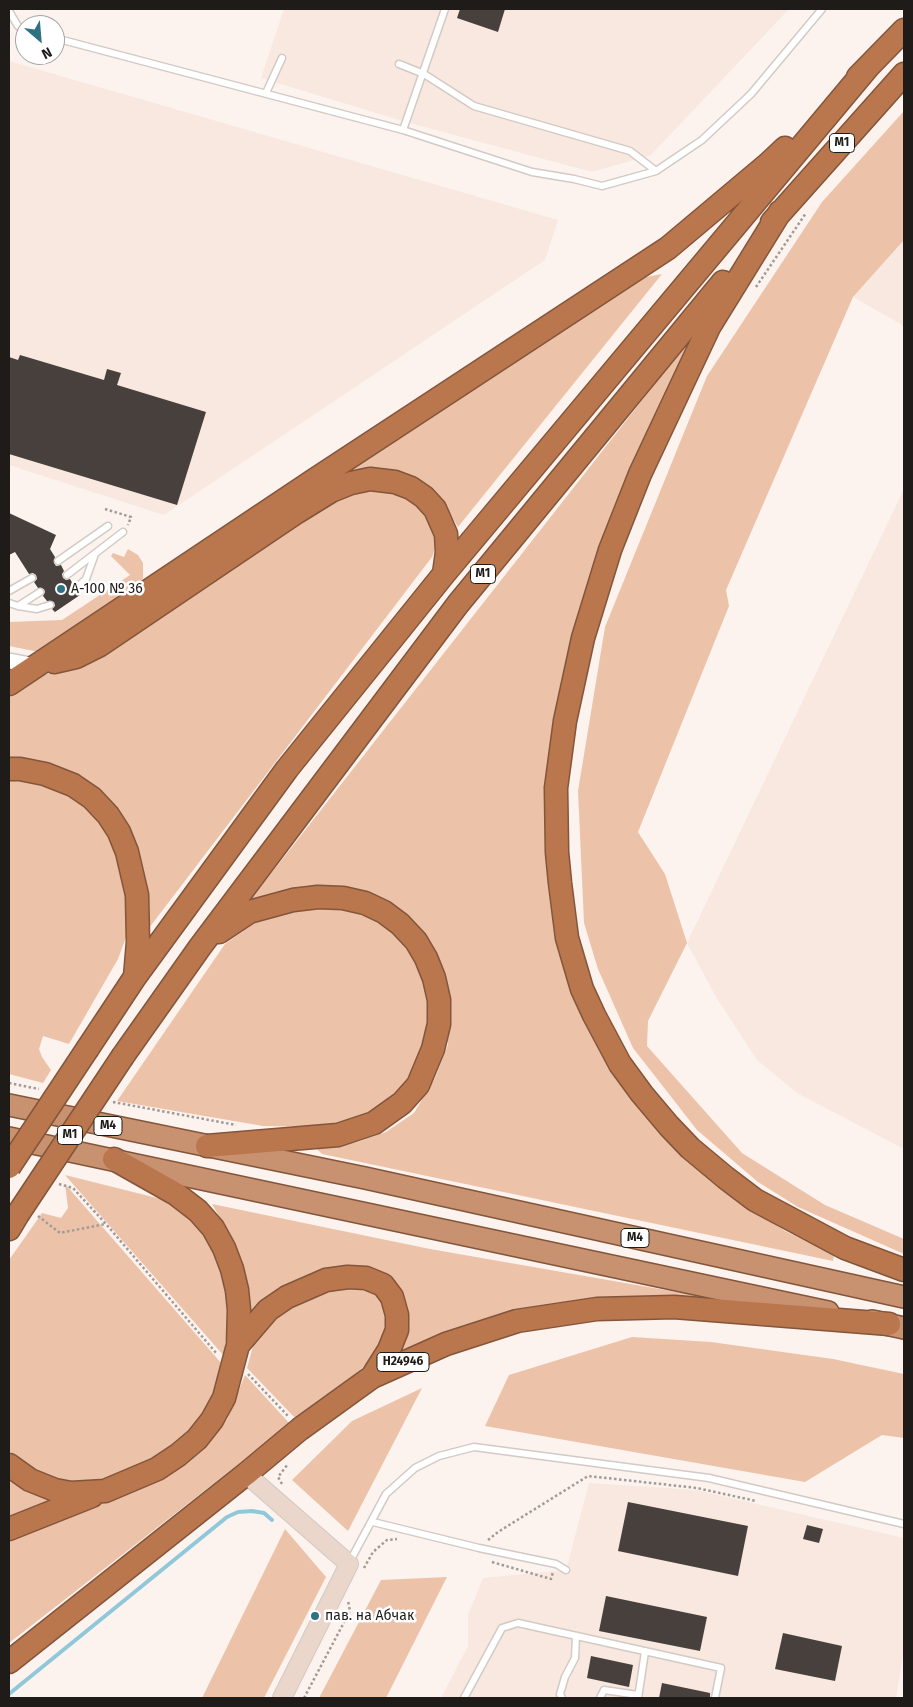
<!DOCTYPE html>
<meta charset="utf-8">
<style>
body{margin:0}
#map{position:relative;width:913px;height:1707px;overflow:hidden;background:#fcf3ef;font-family:"Fira Sans",sans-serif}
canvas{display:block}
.frame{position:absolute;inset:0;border:10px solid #1e1b19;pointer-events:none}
.north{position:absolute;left:15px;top:15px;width:50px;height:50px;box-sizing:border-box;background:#fff;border:1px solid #a5a4a3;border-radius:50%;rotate:153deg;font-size:14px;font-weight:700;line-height:20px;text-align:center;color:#1e1b19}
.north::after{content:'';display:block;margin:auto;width:18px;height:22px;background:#2e7183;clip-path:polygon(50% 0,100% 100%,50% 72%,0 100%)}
</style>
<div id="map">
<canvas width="913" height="1707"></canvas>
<div class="frame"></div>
<div class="north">N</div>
</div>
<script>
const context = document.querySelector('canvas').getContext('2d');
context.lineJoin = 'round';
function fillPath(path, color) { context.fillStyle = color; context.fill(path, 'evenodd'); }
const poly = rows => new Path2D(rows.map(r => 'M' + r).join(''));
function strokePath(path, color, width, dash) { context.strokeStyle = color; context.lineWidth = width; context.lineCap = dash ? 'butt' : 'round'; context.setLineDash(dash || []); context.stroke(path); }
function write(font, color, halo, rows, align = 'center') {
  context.font = font + ' "Fira Sans",sans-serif'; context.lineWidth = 5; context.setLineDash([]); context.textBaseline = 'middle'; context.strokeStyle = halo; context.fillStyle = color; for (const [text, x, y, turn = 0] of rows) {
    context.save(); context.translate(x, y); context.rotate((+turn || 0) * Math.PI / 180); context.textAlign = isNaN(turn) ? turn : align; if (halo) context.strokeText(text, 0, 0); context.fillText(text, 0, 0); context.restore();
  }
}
fillPath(poly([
 [284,9,789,9,651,155,592,172,406,122,261,78],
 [9,61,558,220,545,260,164,515,9,465],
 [904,240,904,326,853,297],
 [904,489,904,1149,797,1093,757,1060,716,997,687,943],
 [589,1483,696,1490,904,1538,904,1650,896,1698,441,1698,468,1646,468,1615,483,1578,566,1570]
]), '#f8e8df');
fillPath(poly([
 [904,111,904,240,853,297,726,590,729,606,638,832,665,874,687,943,648,1021,647,1046,742,1153,825,1205,904,1239,904,1254,798,1207,758,1182,697,1130,633,1048,598,969,584,923,578,791,605,627,707,376,822,202],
 [662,274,458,527,449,512,431,494,367,468,344,471,646,277],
 [700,334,572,650,555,713,546,780,571,989,726,1192,785,1231,834,1255,833,1261,322,1154,316,1148,357,1142,386,1132,414,1113,435,1078,448,1045,449,1004,383,903,248,903,687,343],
 [380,489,408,499,418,506,430,518,437,544,432,557,149,928,115,811,9,762,9,696,40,676,78,666,328,502,361,490],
 [128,549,138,555,143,563,143,578,137,587,39,652,9,646,9,622,62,620,130,575,111,556,113,553,124,557],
 [9,779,43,782,89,804,119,849,128,908,128,932,118,959,69,1044,43,1036,39,1049,42,1057,51,1070,43,1083,9,1074],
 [337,906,372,916,399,932,421,961,431,1002,428,1038,416,1070,393,1099,364,1115,330,1127,263,1126,117,1101,225,944,259,920,297,910],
 [65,1175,165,1200,191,1215,209,1237,221,1263,228,1294,228,1320,224,1356],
 [65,1184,222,1364,214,1395,203,1414,186,1435,161,1454,136,1468,111,1479,90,1483,67,1483,25,1466,9,1451,9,1260,42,1213,61,1218,68,1208],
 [212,1204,430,1249,711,1298,635,1297,389,1362,402,1306,350,1266,245,1324,242,1266,229,1234],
 [340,1285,377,1291,389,1312,386,1339,371,1359,358,1372,295,1418,247,1368,253,1346,262,1329,280,1311],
 [632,1337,711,1342,833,1359,904,1374,904,1438,882,1435,805,1482,485,1426,509,1375],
 [245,1375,290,1424,9,1643,9,1539,78,1510,140,1489,169,1474,198,1454,227,1420],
 [422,1388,348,1531,292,1480,352,1421],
 [9,1478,54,1501,9,1520],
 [285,1529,326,1577,264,1698,202,1698],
 [447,1577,386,1698,319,1698,381,1580]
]), '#ecc2a9');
strokePath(poly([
 [9,1694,227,1517,238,1512,252,1511,264,1513,272,1520]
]), '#91c8d9', 4);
fillPath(poly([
 [460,9,505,9,498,32,457,18],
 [20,355,104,380,107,369,121,373,117,385,206,412,177,505,9,454,9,357,18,360],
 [9,513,56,535,50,549,55,557,54,563,56,566,61,565,64,571,62,574,63,578,66,580,70,579,73,584,71,587,72,591,75,593,78,592,80,595,55,612,52,609,55,606,54,602,47,601,43,596,45,592,44,589,38,588,34,582,37,579,36,575,33,573,29,574,15,552,9,555],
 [628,1502,748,1526,738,1576,618,1551],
 [807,1525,823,1529,819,1543,803,1539],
 [606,1596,707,1617,700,1651,599,1631],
 [783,1633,842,1646,835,1681,775,1669],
 [591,1656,633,1665,629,1687,587,1678],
 [662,1683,710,1693,710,1698,659,1698]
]), '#47403c');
const service = poly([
 [9,11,18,26,25,30],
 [55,38,403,130,445,9],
 [399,64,424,74,474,106,630,151,656,171],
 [266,93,282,58],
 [403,130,532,172,574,179,602,186,656,171,702,140,751,94,822,9],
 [58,561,108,526],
 [67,575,123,532],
 [76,588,86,579,95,554],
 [9,591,32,578],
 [9,603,18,606,40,592],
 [18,606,37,609,50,605],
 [373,1522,479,1548,556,1564,566,1570],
 [349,1563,386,1494,415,1468,439,1456,474,1447,709,1478,904,1524],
 [464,1698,502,1628,518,1623,721,1668,715,1698],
 [562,1698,560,1694,565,1677,575,1658,576,1636],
 [600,1698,604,1690,638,1695],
 [638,1698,645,1652]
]);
const tertiary = poly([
 [9,661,36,666]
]);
const secondary = poly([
 [246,1474,349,1564,282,1698]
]);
const trunk = poly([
 [9,1105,365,1178,904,1297],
 [9,1138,828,1312],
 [872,1321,904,1328]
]);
const motorway = poly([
 [858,77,904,30],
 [780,212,709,327,640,474,610,550,583,638,565,721,556,788,557,852,560,883,567,938,582,989,594,1015,620,1064,642,1094,669,1126,690,1148,726,1178,755,1200,845,1248,904,1270],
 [772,222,904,74],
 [54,662,76,657,100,645,297,512,331,491,351,483,370,479,395,482,411,488,424,497,435,509,446,534,447,552,444,574],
 [9,684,316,479,668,248,768,164,785,148],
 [9,769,20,769,45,774,73,785,92,798,108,815,119,832,127,852,137,895,138,942,135,977],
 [88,1048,135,977,287,769,444,574,868,67],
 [123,1056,200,947,458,604,723,282],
 [207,1146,338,1135,374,1123,402,1103,418,1085,433,1049,439,1024,439,1000,434,978,426,958,416,941,400,924,384,912,365,903,343,898,318,897,293,900,249,912,219,932],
 [9,1229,18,1214],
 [238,1345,268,1310,287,1297,326,1280,348,1277,366,1278,383,1285,392,1297,397,1315,397,1330,389,1350,372,1377],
 [9,1465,30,1480,55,1490,71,1493,105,1491,157,1469,178,1455,197,1439,212,1420,224,1398,238,1345,239,1310,237,1290,232,1269,224,1248,213,1228,198,1211,176,1194,114,1159],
 [9,1529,92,1496],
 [9,1662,246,1474,300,1429,372,1377,446,1344,517,1321,597,1309,674,1307,889,1324]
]);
strokePath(service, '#d2cac5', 9);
strokePath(tertiary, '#d2cac5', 18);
strokePath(secondary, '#d2cac5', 20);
strokePath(trunk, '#83563b', 24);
strokePath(motorway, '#83563b', 25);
strokePath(poly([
 [756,287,806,213],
 [105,509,131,517,128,525],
 [9,1083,39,1089],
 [113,1102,236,1125],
 [59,1184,73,1188,106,1224,217,1354],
 [38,1216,60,1233,105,1224],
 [248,1374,289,1417],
 [282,1484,278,1477,288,1464],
 [488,1540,498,1532,588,1476,697,1488,756,1501],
 [492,1562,551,1579,553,1572],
 [364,1568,373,1552,387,1540,397,1539],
 [304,1698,350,1611,348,1601]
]), '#a19a97', 2.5, [2.5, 2.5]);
strokePath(service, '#fff', 6);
strokePath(tertiary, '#fff', 15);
strokePath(secondary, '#ead6ca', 18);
strokePath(trunk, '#c89270', 21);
strokePath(motorway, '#ba764d', 22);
const motorwayBridge = poly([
 [9,1167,88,1048],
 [18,1214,123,1056]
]);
strokePath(motorwayBridge, '#83563b', 25, []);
strokePath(motorwayBridge, '#ba764d', 22);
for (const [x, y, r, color] of [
 [61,589,5,"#2e7183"],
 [315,1616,5,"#2e7183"]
]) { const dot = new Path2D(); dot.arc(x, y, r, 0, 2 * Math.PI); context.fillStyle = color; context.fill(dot); strokePath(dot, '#fff', 2); }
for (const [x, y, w] of [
 [842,143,25],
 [483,574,25],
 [108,1126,28],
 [70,1135,25],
 [635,1238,28],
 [403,1362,52]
]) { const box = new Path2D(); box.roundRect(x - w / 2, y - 9.5, w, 19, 4); context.fillStyle = '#fff'; context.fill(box); strokePath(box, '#1e1b19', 1); }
write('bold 12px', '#1e1b19', null, [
 ["М1",842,143],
 ["М1",483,574],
 ["М4",108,1126],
 ["М1",70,1135],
 ["М4",635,1238],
 ["Н24946",403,1362]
]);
write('14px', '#1e1b19', '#fff', [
 ["А-100 № 36",71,589],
 ["пав. на Абчак",325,1616]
], 'left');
</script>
